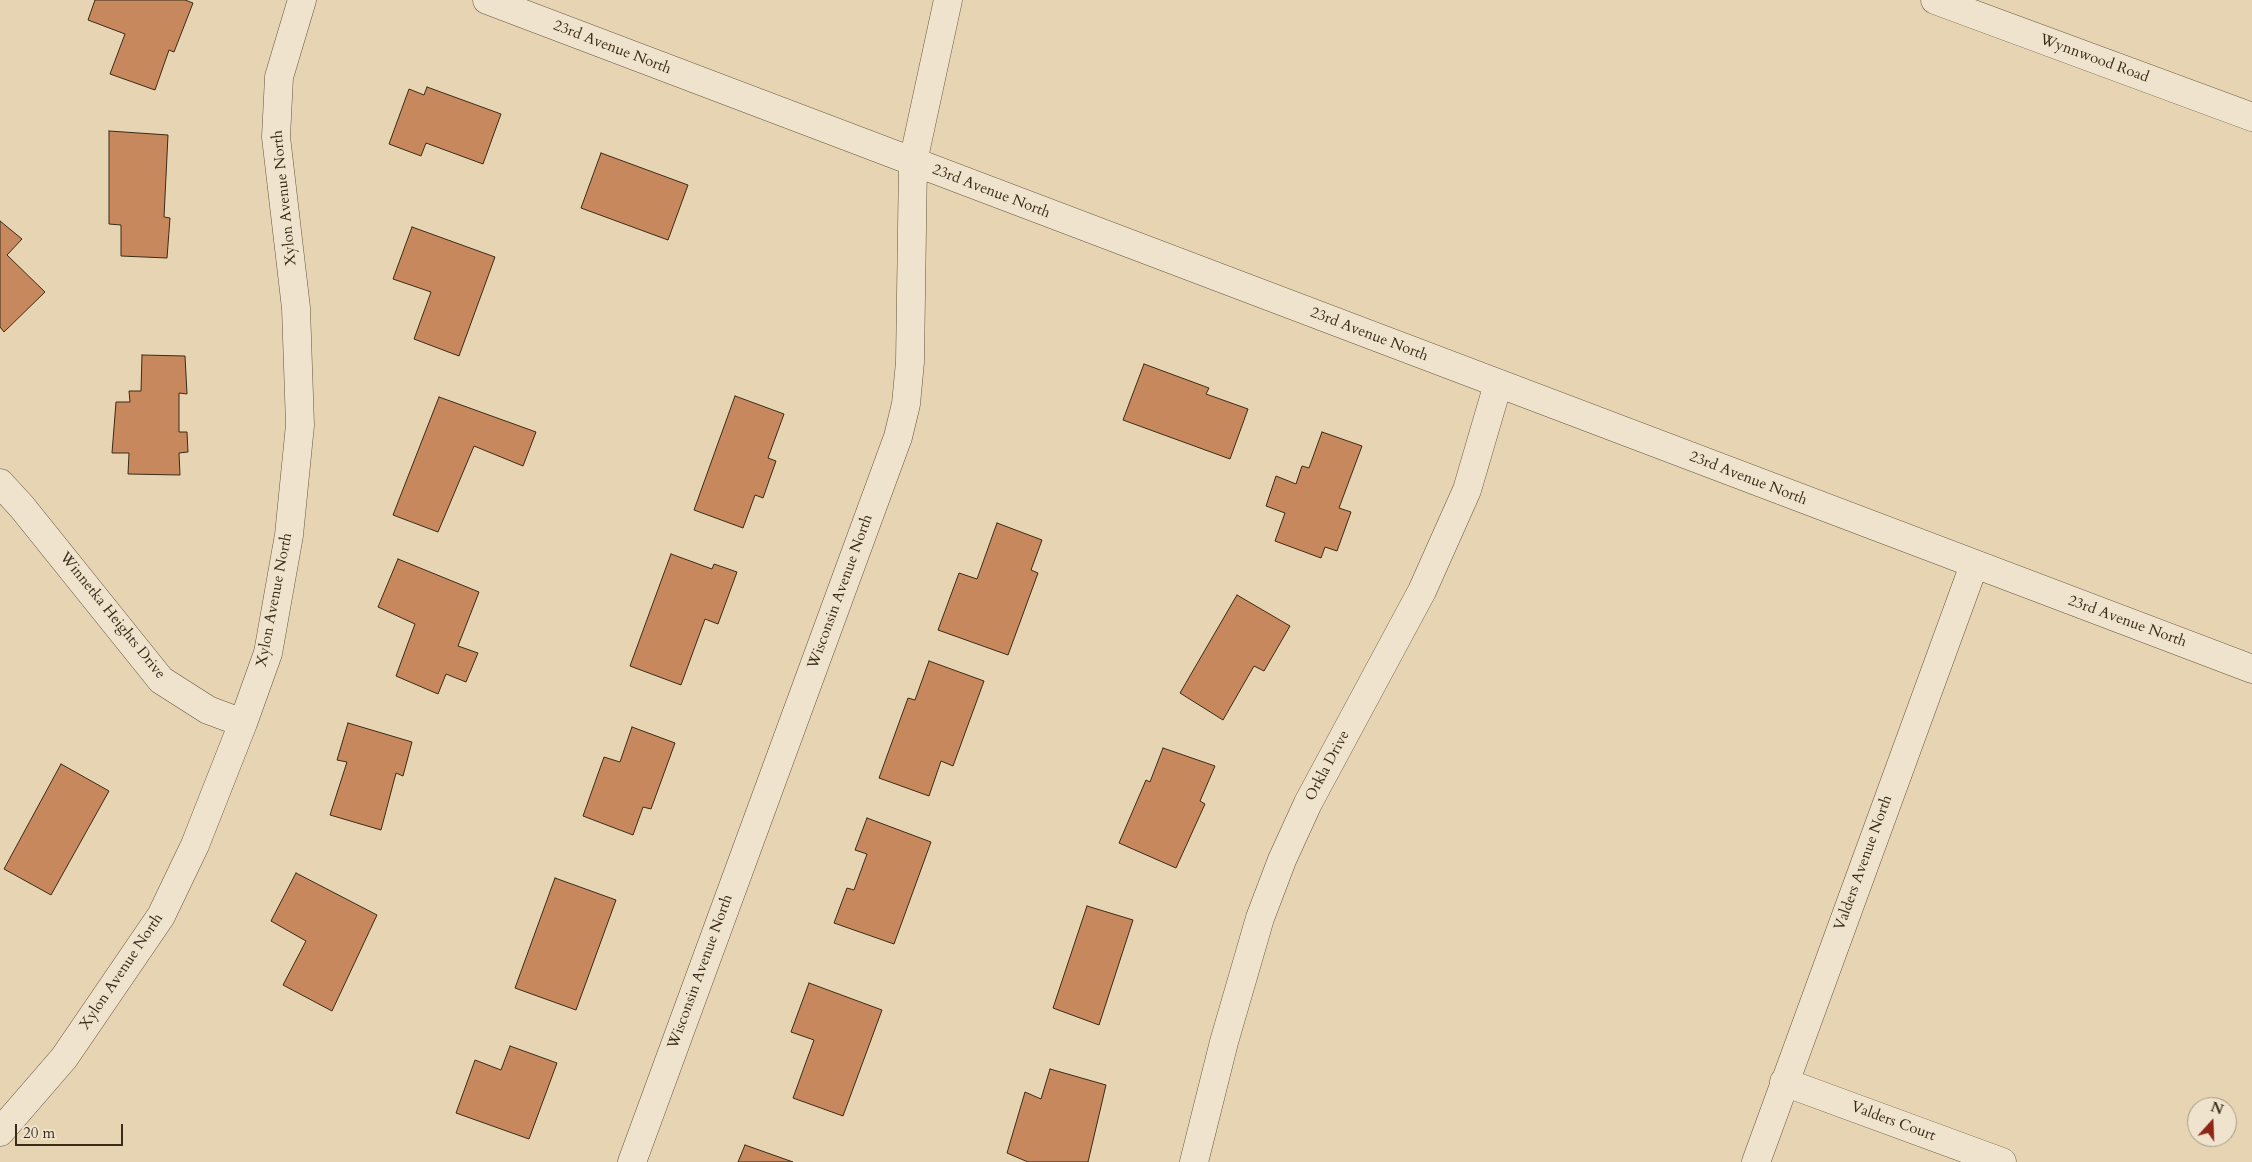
<!DOCTYPE html>
<style>
body{margin:0}
#map{position:relative;width:2252px;height:1162px;overflow:hidden;background:#e6d4b2;font-family:Cardo,serif}
canvas{display:block}
.north{position:absolute;left:2187px;top:1097px;width:50px;height:50px;box-sizing:border-box;background:#efe3cd;border:1px solid #a69984;border-radius:50%;rotate:20deg;font-size:14px;font-weight:700;line-height:20px;text-align:center;color:#392b17}
.north::after{content:'';display:block;margin:auto;width:18px;height:22px;background:#8f2418;clip-path:polygon(50% 0,100% 100%,50% 72%,0 100%)}
.scale{position:absolute;left:15px;top:1124px;width:108px;height:22px;box-sizing:border-box;border:2px solid #392b17;border-top:0;padding-left:6px;font-size:15px;line-height:18px;white-space:nowrap;color:#392b17;-webkit-text-stroke:4px #efe3cd;paint-order:stroke}
</style>
<div id="map">
<canvas width="2252" height="1162"></canvas>
<div class="north">N</div>
<div class="scale">20 m</div>
</div>
<script>
const context = document.querySelector('canvas').getContext('2d');
context.lineJoin = 'round';
function fillPath(path, color) { context.fillStyle = color; context.fill(path, 'evenodd'); }
const poly = rows => new Path2D(rows.map(r => 'M' + r).join(''));
function strokePath(path, color, width, dash) { context.strokeStyle = color; context.lineWidth = width; context.lineCap = dash ? 'butt' : 'round'; context.setLineDash(dash || []); context.stroke(path); }
function write(font, color, halo, rows, align = 'center') {
  context.font = font + ' Cardo,serif'; context.lineWidth = 4; context.setLineDash([]); context.textBaseline = 'middle'; context.strokeStyle = halo; context.fillStyle = color; for (const [text, x, y, turn = 0] of rows) {
    context.save(); context.translate(x, y); context.rotate((+turn || 0) * Math.PI / 180); context.textAlign = isNaN(turn) ? turn : align; if (halo) context.strokeText(text, 0, 0); context.fillText(text, 0, 0); context.restore();
  }
}
const building = poly([
 [95,0,185,0,193,3,174,52,169,50,155,90,110,74,125,34,88,20,95,0],
 [427,87,501,114,483,164,426,143,421,156,389,144,409,89,424,95,427,87],
 [109,131,168,135,164,217,170,218,167,258,121,256,121,225,109,224,109,131],
 [601,153,688,185,668,240,581,208,601,153],
 [0,221,22,239,7,255,45,292,4,332,0,327,0,221],
 [412,227,495,257,459,356,414,339,431,292,393,279,412,227],
 [142,355,185,356,187,394,179,393,179,432,187,432,188,452,179,453,180,475,128,474,129,453,112,453,116,402,130,402,129,391,141,391,142,355],
 [1144,364,1209,388,1206,394,1248,409,1230,459,1123,420,1144,364],
 [735,396,784,414,768,458,776,461,763,498,755,495,743,528,694,510,735,396],
 [439,397,536,432,523,466,474,446,438,532,393,515,439,397],
 [1322,432,1362,446,1339,508,1351,512,1337,551,1325,547,1321,558,1275,541,1285,513,1266,506,1276,476,1296,484,1302,466,1309,468,1322,432],
 [997,523,1042,540,1031,570,1038,573,1008,655,938,630,959,573,977,579,997,523],
 [671,554,712,569,714,564,737,572,718,624,705,619,681,685,630,666,671,554],
 [398,559,479,592,458,646,478,653,466,682,446,674,438,694,396,676,415,624,378,607,398,559],
 [1237,595,1290,626,1264,671,1254,666,1223,720,1180,693,1237,595],
 [929,661,984,681,953,766,941,761,929,796,879,778,908,698,915,700,929,661],
 [348,723,412,742,403,776,396,773,381,830,330,815,347,762,337,760,348,723],
 [632,727,675,743,651,809,643,807,633,835,583,816,604,757,620,762,632,727],
 [1163,748,1215,766,1200,801,1205,804,1176,868,1119,843,1146,780,1150,782,1163,748],
 [61,764,109,791,51,895,4,869,61,764],
 [867,818,931,842,894,944,834,923,847,888,854,890,867,854,855,850,867,818],
 [296,873,377,915,332,1011,283,985,306,941,271,921,296,873],
 [555,878,616,900,576,1010,515,988,555,878],
 [1087,906,1133,920,1099,1025,1053,1008,1087,906],
 [809,983,882,1010,843,1116,793,1098,814,1040,791,1032,809,983],
 [510,1046,557,1063,529,1139,456,1113,475,1060,501,1070,510,1046],
 [1050,1069,1106,1085,1088,1162,1028,1162,1007,1153,1025,1092,1041,1099,1050,1069],
 [745,1145,793,1162,738,1162,745,1145]
]);
fillPath(building, '#c8885e');
strokePath(building, '#392b17', 1);
const minor = poly([
 [487,0,2252,669],
 [1935,0,2252,117],
 [0,483,22,507,161,680,208,710,243,723],
 [1784,1082,2002,1162],
 [0,1132,64,1058,161,916,195,845,243,723,268,653,289,535,300,425,296,308,276,137,279,77,302,0],
 [632,1162,898,437,906,404,910,362,913,162,948,0],
 [1194,1162,1224,1042,1260,918,1282,860,1308,803,1422,591,1467,490,1498,384],
 [1756,1162,1974,565]
]);
strokePath(minor, '#64553e', 29);
strokePath(minor, '#efe3cd', 28);
write('15px', '#392b17', '#efe3cd', [
 ["23rd Avenue North",612,48,21],
 ["Wynnwood Road",2094,59,20],
 ["23rd Avenue North",991,192,21],
 ["Xylon Avenue North",285,198,-96],
 ["23rd Avenue North",1369,335,21],
 ["23rd Avenue North",1748,479,21],
 ["Wisconsin Avenue North",841,592,-70],
 ["Xylon Avenue North",275,600,-79],
 ["Winnetka Heights Drive",112,616,51],
 ["23rd Avenue North",2127,622,20],
 ["Orkla Drive",1328,766,-62],
 ["Valders Avenue North",1864,863,-70],
 ["Xylon Avenue North",122,972,-56],
 ["Wisconsin Avenue North",701,972,-70],
 ["Valders Court",1893,1122,20]
]);
</script>
